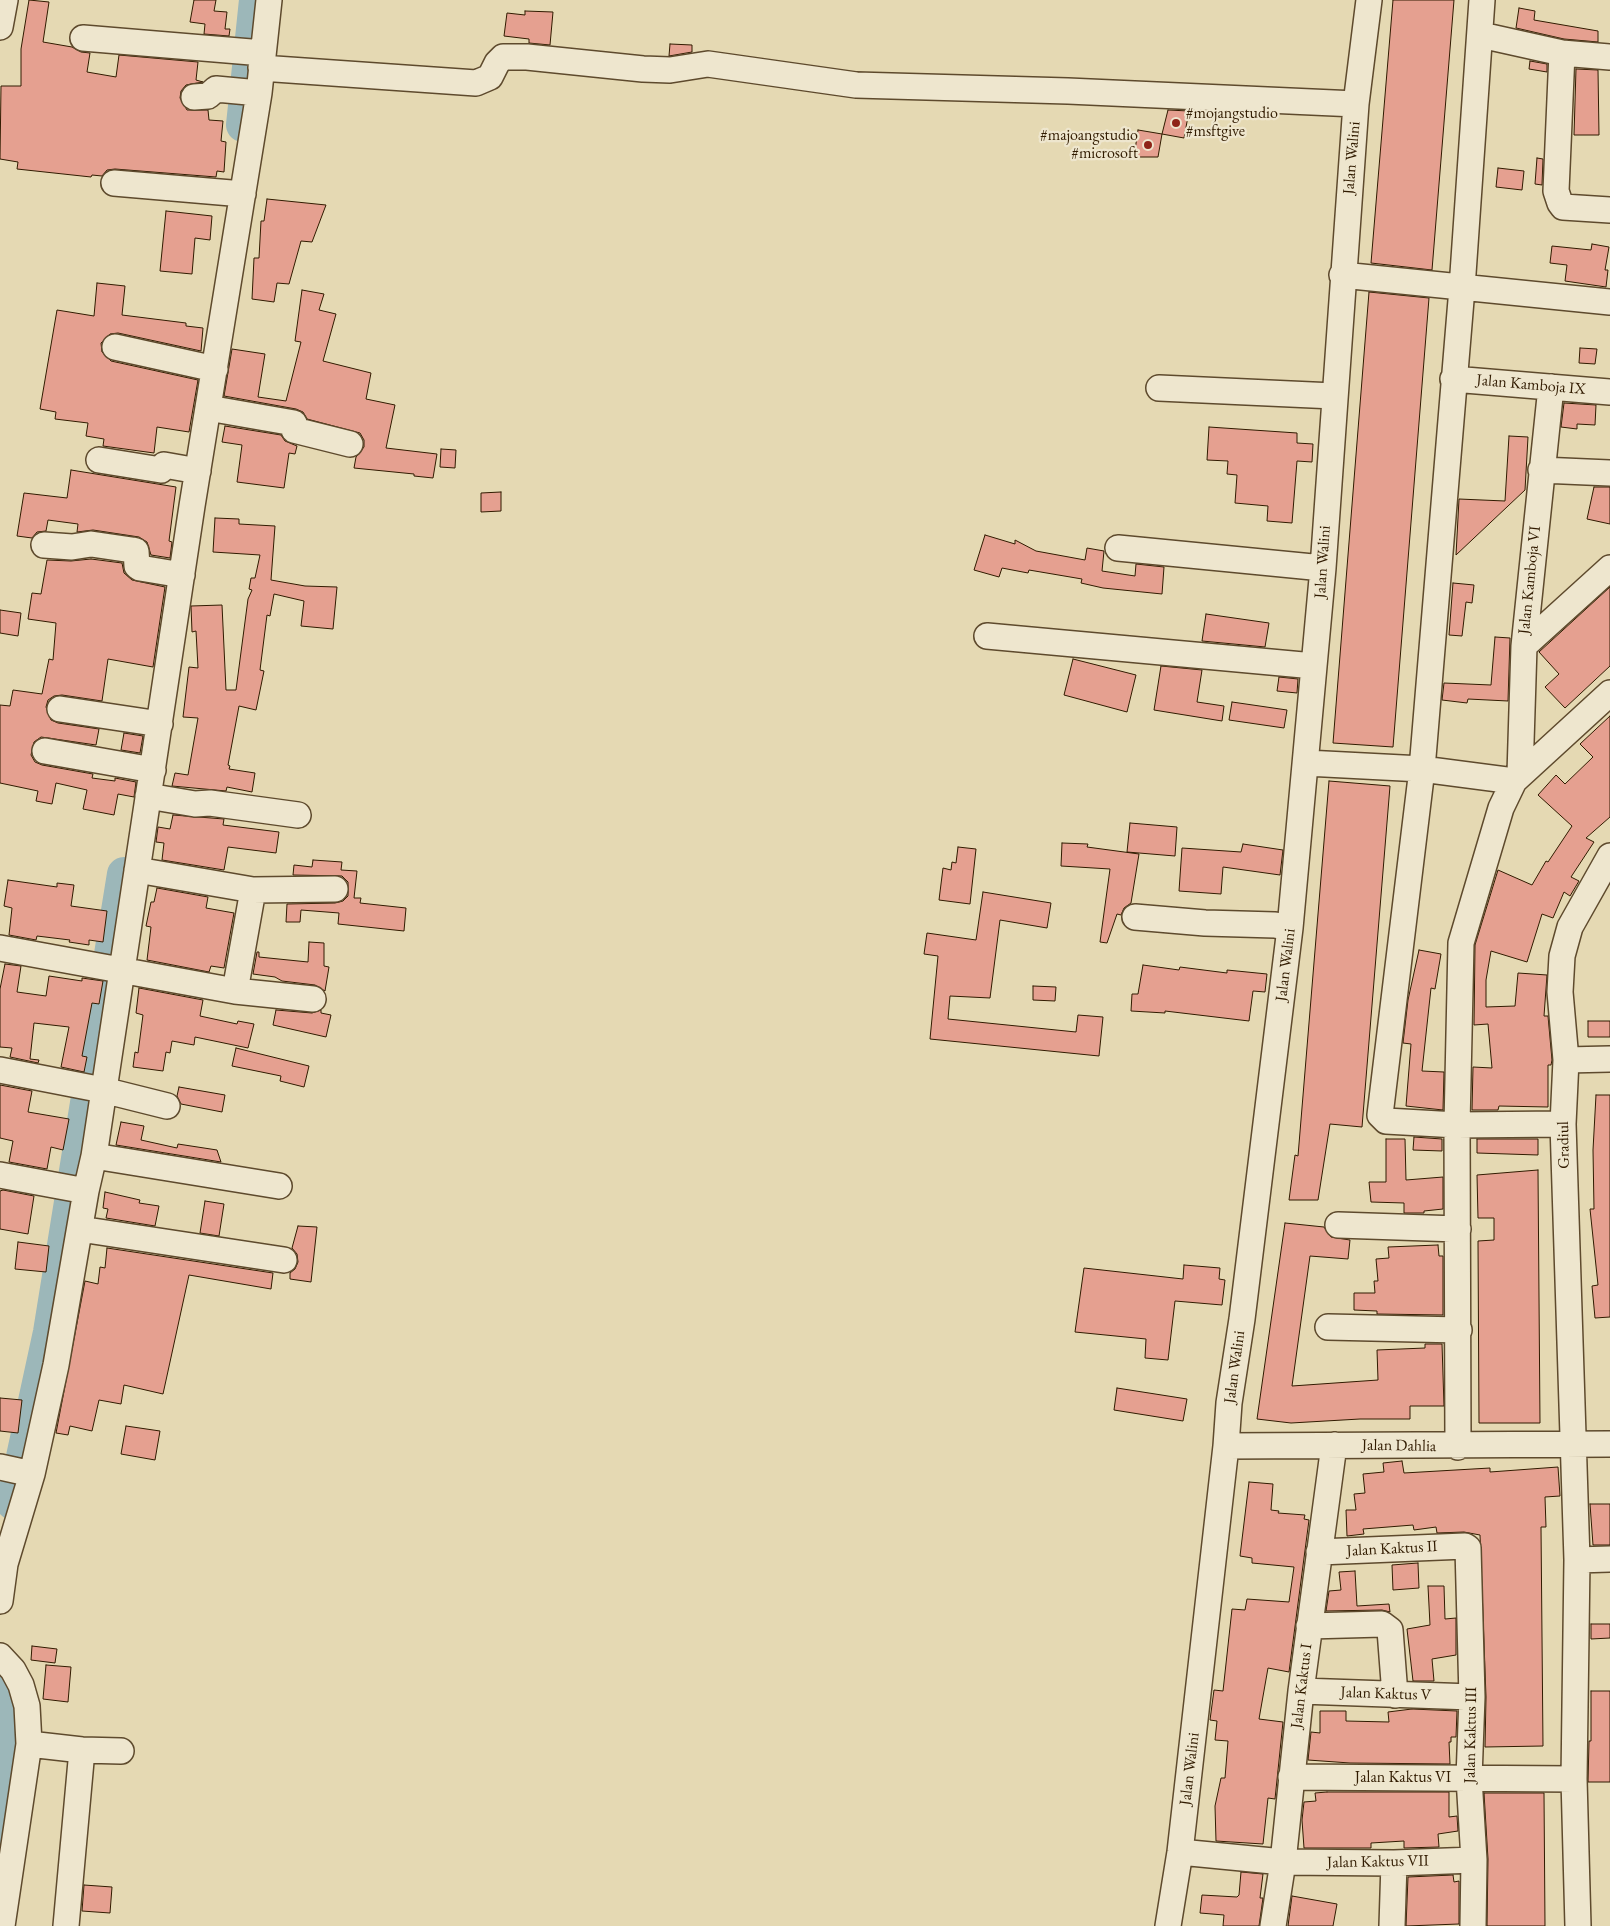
<!DOCTYPE html>
<style>
body{margin:0}
canvas{display:block;background:#e5d9b3}
</style>
<canvas width="1610" height="1926"></canvas>
<script>
const context = document.querySelector('canvas').getContext('2d');
context.lineJoin = 'round';
const poly = rows => new Path2D(rows.map(r => 'M' + r).join(''));
function strokePath(path, color, width, dash) { context.strokeStyle = color; context.lineWidth = width; context.lineCap = dash ? 'butt' : 'round'; context.setLineDash(dash || []); context.stroke(path); }
function fillPath(path, color) { context.fillStyle = color; context.fill(path, 'evenodd'); }
function write(font, color, halo, rows, align = 'center') {
  context.font = font + ' "EB Garamond",serif'; context.lineWidth = 4.5; context.setLineDash([]); context.textBaseline = 'middle'; context.strokeStyle = halo; context.fillStyle = color; for (const [text, x, y, turn = 0] of rows) {
    context.save(); context.translate(x, y); context.rotate((+turn || 0) * Math.PI / 180); context.textAlign = isNaN(turn) ? turn : align; if (halo) context.strokeText(text, 0, 0); context.fillText(text, 0, 0); context.restore();
  }
}
strokePath(poly([
 [243,125,256,0],
 [13,1503,50,1332,124,874],
 [0,1673,17,1713,0,1841]
]), '#9cb7b9', 34);
const building = poly([
 [29,0,49,2,43,42,72,47,81,52,90,53,87,72,116,77,119,55,198,62,196,80,203,82,186,85,181,91,180,98,187,110,208,110,209,120,223,121,221,141,226,142,224,172,217,171,216,177,115,169,107,170,102,176,92,175,91,177,17,169,18,162,0,159,1,86,21,86,21,49,29,0],
 [194,0,216,0,214,11,227,12,225,29,230,29,229,36,204,34,205,24,190,22,194,0],
 [1393,0,1454,0,1432,270,1371,263,1393,0],
 [1519,8,1535,11,1534,20,1598,31,1598,42,1564,39,1516,28,1519,8],
 [525,11,553,12,550,45,529,43,529,39,504,36,507,13,525,15,525,11],
 [670,44,692,45,692,52,669,56,670,44],
 [1530,61,1547,64,1547,72,1529,69,1530,61],
 [1576,69,1598,70,1599,135,1574,135,1576,69],
 [1168,110,1189,111,1184,138,1162,134,1168,110],
 [1138,130,1162,134,1158,157,1134,157,1138,130],
 [1537,158,1543,159,1542,185,1535,184,1537,158],
 [1498,168,1524,171,1522,190,1496,187,1498,168],
 [267,199,326,205,312,242,301,241,289,284,277,283,274,302,252,299,254,258,259,258,261,221,264,221,267,199],
 [166,211,212,216,210,240,195,238,192,274,160,271,166,211],
 [1592,244,1609,247,1605,270,1608,270,1606,287,1565,281,1567,265,1550,263,1552,246,1591,250,1592,244],
 [97,283,125,286,122,315,186,323,186,326,203,328,201,351,118,333,110,334,101,343,102,352,111,361,198,380,189,432,157,427,154,453,103,446,104,439,86,436,88,423,55,419,56,412,40,409,57,310,94,316,97,283],
 [302,290,324,294,319,310,336,314,323,361,371,373,366,399,395,405,386,448,437,454,433,478,414,476,414,474,354,468,356,457,364,447,364,440,360,433,307,419,303,412,296,409,224,396,232,349,265,354,258,397,286,401,301,342,295,341,302,290],
 [1369,292,1429,298,1393,747,1333,743,1369,292],
 [1580,348,1597,349,1595,364,1579,363,1580,348],
 [1564,403,1596,405,1595,425,1577,424,1577,429,1561,427,1564,403],
 [225,426,281,435,285,441,297,446,295,454,289,453,284,488,237,482,242,445,222,442,225,426],
 [1209,427,1297,433,1297,443,1313,444,1312,462,1297,461,1292,523,1267,521,1268,506,1235,503,1237,475,1227,474,1228,461,1207,460,1209,427],
 [1509,436,1528,437,1525,490,1456,555,1459,499,1505,501,1509,436],
 [441,449,456,450,455,468,440,467,441,449],
 [71,470,176,487,169,541,172,542,170,558,151,555,147,542,139,537,93,530,77,532,78,524,48,520,46,531,37,532,32,538,17,536,24,493,67,498,71,470],
 [1594,487,1610,487,1610,524,1587,519,1594,487],
 [501,492,501,511,481,512,481,493,501,492],
 [215,518,239,519,239,524,275,526,271,580,305,586,337,587,333,629,301,626,304,601,274,594,270,616,267,615,260,670,264,671,256,710,239,706,228,765,230,766,229,769,255,773,252,792,227,787,226,791,172,786,175,773,188,775,198,718,183,717,189,667,198,668,196,631,192,632,191,606,222,605,226,690,236,690,248,599,252,590,249,589,251,578,255,578,260,555,213,552,215,518],
 [985,535,1015,544,1015,540,1036,551,1085,560,1087,548,1104,551,1102,571,1135,576,1136,564,1164,567,1162,594,1103,588,1081,583,1082,579,1029,570,1028,573,1002,568,999,577,974,570,985,535],
 [91,559,122,563,124,573,132,580,165,587,153,667,108,659,102,701,62,695,54,696,48,700,46,707,51,720,58,723,99,729,96,745,41,737,34,742,31,755,35,762,42,765,93,774,92,778,115,781,115,778,136,782,134,797,118,794,114,815,83,809,87,790,56,783,52,804,36,801,38,791,0,783,0,705,10,706,13,690,42,694,49,659,53,660,56,623,28,619,32,593,41,594,47,560,71,561,91,559],
 [1453,583,1474,585,1472,603,1466,602,1462,636,1449,635,1453,583],
 [1610,587,1610,666,1565,708,1545,687,1559,674,1539,652,1610,587],
 [0,610,21,613,18,636,0,633,0,610],
 [1206,614,1269,623,1265,647,1202,641,1206,614],
 [1495,637,1510,638,1508,701,1468,699,1467,703,1442,700,1444,683,1491,685,1495,637],
 [1073,659,1136,675,1127,712,1064,695,1073,659],
 [1161,666,1202,670,1197,702,1224,706,1222,721,1154,710,1161,666],
 [1279,677,1298,679,1297,693,1277,691,1279,677],
 [1232,702,1287,710,1284,728,1229,720,1232,702],
 [1610,716,1610,817,1586,838,1594,842,1571,877,1579,881,1570,896,1564,892,1553,918,1542,914,1527,962,1491,951,1486,980,1486,1007,1515,1006,1518,973,1547,975,1544,1016,1548,1016,1552,1060,1551,1065,1548,1065,1548,1107,1499,1106,1498,1110,1472,1110,1473,1067,1492,1068,1488,1024,1474,1025,1475,945,1498,870,1532,885,1546,861,1548,862,1572,826,1538,795,1556,775,1565,784,1593,757,1580,744,1610,716],
 [124,733,143,736,140,753,121,750,124,733],
 [1329,781,1390,786,1362,1127,1330,1124,1318,1200,1289,1200,1295,1155,1298,1156,1329,781],
 [173,815,224,819,223,825,279,832,276,853,228,847,224,870,162,860,164,843,156,842,158,827,170,829,173,815],
 [1130,823,1177,827,1175,856,1127,852,1130,823],
 [1062,843,1088,844,1087,847,1139,854,1131,903,1124,908,1121,915,1117,914,1107,943,1100,942,1110,869,1061,866,1062,843],
 [1243,844,1283,850,1280,875,1223,867,1221,894,1179,891,1182,848,1241,852,1243,844],
 [958,847,976,849,970,904,939,900,943,868,951,870,952,862,956,863,958,847],
 [313,860,342,862,341,870,357,871,354,898,361,898,360,903,406,908,404,931,338,924,339,913,301,910,300,922,286,922,287,904,335,903,343,901,348,896,348,882,342,876,293,875,294,865,312,867,313,860],
 [8,880,57,887,57,883,74,885,71,906,107,911,103,942,89,940,89,945,69,942,70,940,37,936,36,940,9,935,12,908,4,906,8,880],
 [157,888,208,897,206,908,234,913,224,968,211,966,209,972,147,960,151,927,146,926,151,902,154,902,157,888],
 [983,892,1051,903,1047,928,1000,920,990,998,950,996,948,1019,1076,1032,1078,1015,1103,1017,1099,1056,930,1039,938,956,924,954,927,933,976,940,983,892],
 [309,942,324,943,324,966,329,967,325,991,315,985,282,981,275,977,253,974,257,952,259,952,259,957,308,962,309,942],
 [1419,950,1441,954,1435,989,1431,988,1422,1071,1444,1072,1443,1110,1406,1106,1411,1044,1403,1043,1408,1000,1419,950],
 [5,964,21,966,17,992,46,996,49,976,82,981,82,978,103,981,99,1004,92,1003,82,1056,87,1057,84,1072,61,1067,69,1027,34,1023,30,1059,39,1060,38,1063,10,1057,12,1048,0,1047,0,989,5,964],
 [1143,965,1179,970,1180,967,1227,973,1227,970,1267,974,1265,992,1253,991,1249,1021,1165,1011,1165,1013,1131,1011,1132,994,1138,994,1143,965],
 [1033,986,1056,987,1055,1001,1033,1000,1033,986],
 [139,988,203,1000,200,1016,237,1024,238,1021,254,1024,248,1048,195,1037,194,1045,172,1041,170,1053,166,1052,163,1071,133,1067,135,1052,138,1053,143,1015,136,1013,139,988],
 [276,1010,312,1013,321,1010,321,1013,331,1015,326,1037,273,1025,276,1010],
 [1588,1021,1610,1021,1610,1037,1588,1037,1588,1021],
 [236,1048,309,1066,304,1087,280,1081,281,1076,232,1066,236,1048],
 [0,1085,32,1091,28,1112,69,1119,63,1150,51,1147,47,1169,9,1162,13,1141,0,1138,0,1085],
 [179,1087,225,1095,222,1112,181,1104,177,1096,179,1087],
 [1596,1095,1610,1095,1610,1317,1595,1318,1592,1286,1598,1285,1590,1209,1594,1209,1593,1150,1596,1095],
 [121,1122,144,1126,141,1140,177,1148,178,1144,217,1150,221,1162,116,1145,121,1122],
 [1414,1137,1442,1139,1442,1151,1413,1150,1414,1137],
 [1386,1139,1405,1139,1406,1180,1443,1177,1443,1209,1424,1211,1424,1213,1404,1213,1404,1203,1371,1202,1369,1182,1386,1182,1386,1139],
 [1477,1139,1538,1139,1538,1155,1477,1153,1477,1139],
 [1538,1170,1540,1423,1479,1423,1478,1241,1494,1240,1494,1218,1478,1218,1477,1175,1538,1170],
 [3,1190,34,1196,28,1234,0,1229,0,1191,3,1190],
 [105,1192,140,1200,139,1203,159,1206,155,1226,106,1218,108,1209,103,1208,105,1192],
 [205,1201,224,1204,219,1236,200,1233,205,1201],
 [1285,1223,1324,1227,1331,1237,1350,1240,1348,1259,1310,1256,1292,1386,1378,1380,1377,1350,1425,1348,1425,1344,1442,1344,1444,1406,1410,1406,1410,1419,1360,1419,1291,1423,1257,1419,1285,1223],
 [298,1226,317,1227,311,1282,290,1279,290,1273,295,1269,298,1262,297,1254,292,1248,298,1226],
 [18,1242,49,1246,46,1272,15,1269,18,1242],
 [1438,1245,1439,1256,1443,1256,1443,1315,1377,1314,1377,1311,1354,1310,1354,1293,1375,1293,1374,1281,1378,1281,1376,1259,1389,1258,1388,1247,1438,1245],
 [107,1248,273,1273,271,1289,189,1275,163,1394,124,1385,121,1404,99,1400,92,1431,70,1426,68,1435,56,1433,85,1281,98,1284,100,1267,105,1268,107,1248],
 [1184,1265,1220,1268,1219,1279,1225,1280,1222,1305,1175,1301,1168,1360,1145,1358,1146,1339,1075,1332,1084,1268,1183,1279,1184,1265],
 [1117,1388,1187,1399,1183,1421,1114,1410,1117,1388],
 [0,1398,22,1400,18,1433,0,1431,0,1398],
 [126,1426,160,1431,155,1460,121,1454,126,1426],
 [1402,1461,1404,1473,1490,1468,1490,1472,1558,1467,1560,1496,1545,1497,1546,1527,1541,1527,1543,1746,1485,1747,1486,1697,1480,1535,1464,1532,1437,1533,1436,1527,1414,1530,1413,1525,1363,1529,1364,1534,1347,1536,1346,1510,1356,1510,1354,1494,1365,1493,1363,1474,1384,1472,1383,1463,1402,1461],
 [1249,1482,1273,1484,1271,1510,1279,1511,1278,1513,1305,1515,1304,1519,1309,1520,1289,1672,1268,1668,1259,1719,1283,1722,1275,1799,1268,1798,1263,1844,1216,1841,1215,1806,1221,1778,1225,1778,1228,1741,1215,1740,1217,1721,1210,1720,1214,1690,1223,1691,1232,1609,1245,1610,1247,1599,1289,1602,1294,1567,1252,1563,1252,1558,1240,1556,1249,1482],
 [1590,1504,1610,1504,1610,1545,1593,1545,1590,1504],
 [1418,1563,1419,1588,1393,1590,1392,1565,1418,1563],
 [1355,1571,1357,1606,1389,1604,1390,1612,1382,1610,1326,1611,1329,1591,1341,1590,1339,1572,1355,1571],
 [1428,1586,1444,1586,1445,1619,1456,1618,1456,1655,1432,1659,1434,1681,1413,1681,1407,1629,1430,1625,1428,1586],
 [1591,1624,1610,1624,1610,1638,1591,1639,1591,1624],
 [32,1646,57,1649,55,1663,31,1660,32,1646],
 [46,1665,71,1667,68,1702,43,1699,46,1665],
 [1591,1691,1610,1691,1610,1782,1588,1782,1589,1741,1591,1741,1591,1691],
 [1412,1709,1457,1711,1456,1737,1451,1737,1451,1742,1449,1742,1450,1764,1350,1763,1308,1760,1311,1732,1320,1733,1320,1711,1346,1711,1346,1721,1389,1722,1388,1712,1412,1709],
 [1327,1792,1449,1792,1449,1817,1457,1816,1458,1831,1438,1834,1439,1847,1404,1848,1404,1841,1371,1843,1371,1848,1304,1848,1302,1820,1304,1802,1316,1801,1315,1793,1327,1792],
 [1484,1793,1544,1793,1545,1926,1487,1926,1488,1859,1484,1793],
 [1241,1872,1263,1874,1260,1898,1263,1898,1259,1926,1223,1926,1224,1915,1200,1913,1202,1895,1237,1897,1239,1895,1241,1872],
 [1453,1875,1454,1882,1459,1881,1459,1924,1406,1926,1408,1877,1453,1875],
 [84,1885,112,1887,110,1913,82,1911,84,1885],
 [1292,1896,1337,1904,1333,1926,1288,1926,1292,1896]
]);
fillPath(building, '#e5a090');
strokePath(building, '#311b00', 1);
const minor = poly([
 [1482,0,1462,288,1422,769,1380,1115,1386,1121,1457,1125,1563,1124],
 [0,27,5,0],
 [1481,35,1562,53,1610,57],
 [83,38,263,53],
 [1562,53,1556,191,1560,203,1563,207,1610,210],
 [261,68,476,83,490,77,497,63,503,57,527,57,643,69,670,70,708,64,856,85,1068,91,1356,104],
 [194,97,208,96,216,89,259,93],
 [114,183,243,194],
 [1342,275,1610,302],
 [115,347,215,369],
 [1453,379,1610,392],
 [1159,388,1334,396],
 [208,408,294,423,294,430,350,444],
 [99,460,161,470,164,465,198,471],
 [1541,470,1610,473],
 [44,545,72,547,91,544,132,550,136,551,137,566,140,568,182,575],
 [1118,548,1323,568],
 [987,636,1314,666],
 [1524,646,1610,568],
 [60,709,160,724],
 [45,751,153,770],
 [1306,763,1422,769,1514,781],
 [1520,774,1524,646,1551,387],
 [148,796,195,804,210,803,298,815],
 [137,870,253,890,335,889],
 [1135,917,1205,923,1275,925,1290,928],
 [0,948,235,991,313,999],
 [235,991,253,890],
 [1566,1060,1610,1059],
 [0,1070,103,1090,167,1106],
 [94,1156,279,1186],
 [0,1175,86,1191],
 [1338,1225,1458,1229],
 [80,1229,284,1260],
 [1328,1327,1459,1330],
 [1226,1446,1610,1444],
 [1458,1447,1457,1125,1461,943,1501,808,1514,781,1610,693],
 [0,1467,32,1474],
 [1319,1552,1465,1546,1468,1548,1472,1697,1469,1778,1474,1860,1473,1926],
 [1577,1560,1610,1559],
 [0,1601,5,1564,32,1474,56,1365,86,1191,94,1156,192,506,259,93,269,0],
 [1309,1626,1382,1624,1390,1630,1395,1695],
 [0,1656,13,1670,21,1685,27,1706,29,1744,2,1926],
 [1301,1691,1472,1697],
 [29,1744,82,1750,121,1751],
 [1291,1777,1574,1779],
 [1180,1852,1283,1862,1394,1863,1474,1860],
 [66,1926,82,1750],
 [1168,1926,1180,1852,1226,1446,1229,1403,1242,1319,1290,928,1323,568,1356,104,1369,0],
 [1273,1926,1283,1862,1301,1691,1334,1445],
 [1392,1926,1394,1863],
 [1578,1926,1574,1779,1577,1560,1563,1124,1566,1060,1560,992,1562,956,1570,927,1610,856]
]);
strokePath(minor, '#5e4a2d', 28);
strokePath(minor, '#eee6ce', 25);
for (const [x, y, r, color] of [
 [1176,123,5,"#8f2418"],
 [1148,145,5,"#8f2418"]
]) { const dot = new Path2D(); dot.arc(x, y, r, 0, 2 * Math.PI); context.fillStyle = color; context.fill(dot); strokePath(dot, '#eee6ce', 2); }
write('16px', '#311b00', '#eee6ce', [
 ["#mojangstudio",1186,114],
 ["#msftgive",1186,132],
 ["#majoangstudio",1138,136,"right"],
 ["#microsoft",1138,154,"right"]
], 'left');
write('16px', '#311b00', '#eee6ce', [
 ["Jalan Walini",1352,158,-85],
 ["Jalan Kamboja IX",1531,385,5],
 ["Jalan Walini",1323,562,-86],
 ["Jalan Kamboja VI",1530,580,-84],
 ["Jalan Walini",1286,965,-83],
 ["Gradiul",1564,1145,-91],
 ["Jalan Walini",1235,1367,-82],
 ["Jalan Dahlia",1399,1446,1],
 ["Jalan Kaktus II",1392,1549,-3],
 ["Jalan Kaktus I",1302,1686,-83],
 ["Jalan Kaktus V",1386,1694,2],
 ["Jalan Kaktus III",1471,1735,-89],
 ["Jalan Walini",1190,1769,-83],
 ["Jalan Kaktus VI",1403,1778],
 ["Jalan Kaktus VII",1378,1862,-1]
]);
</script>
